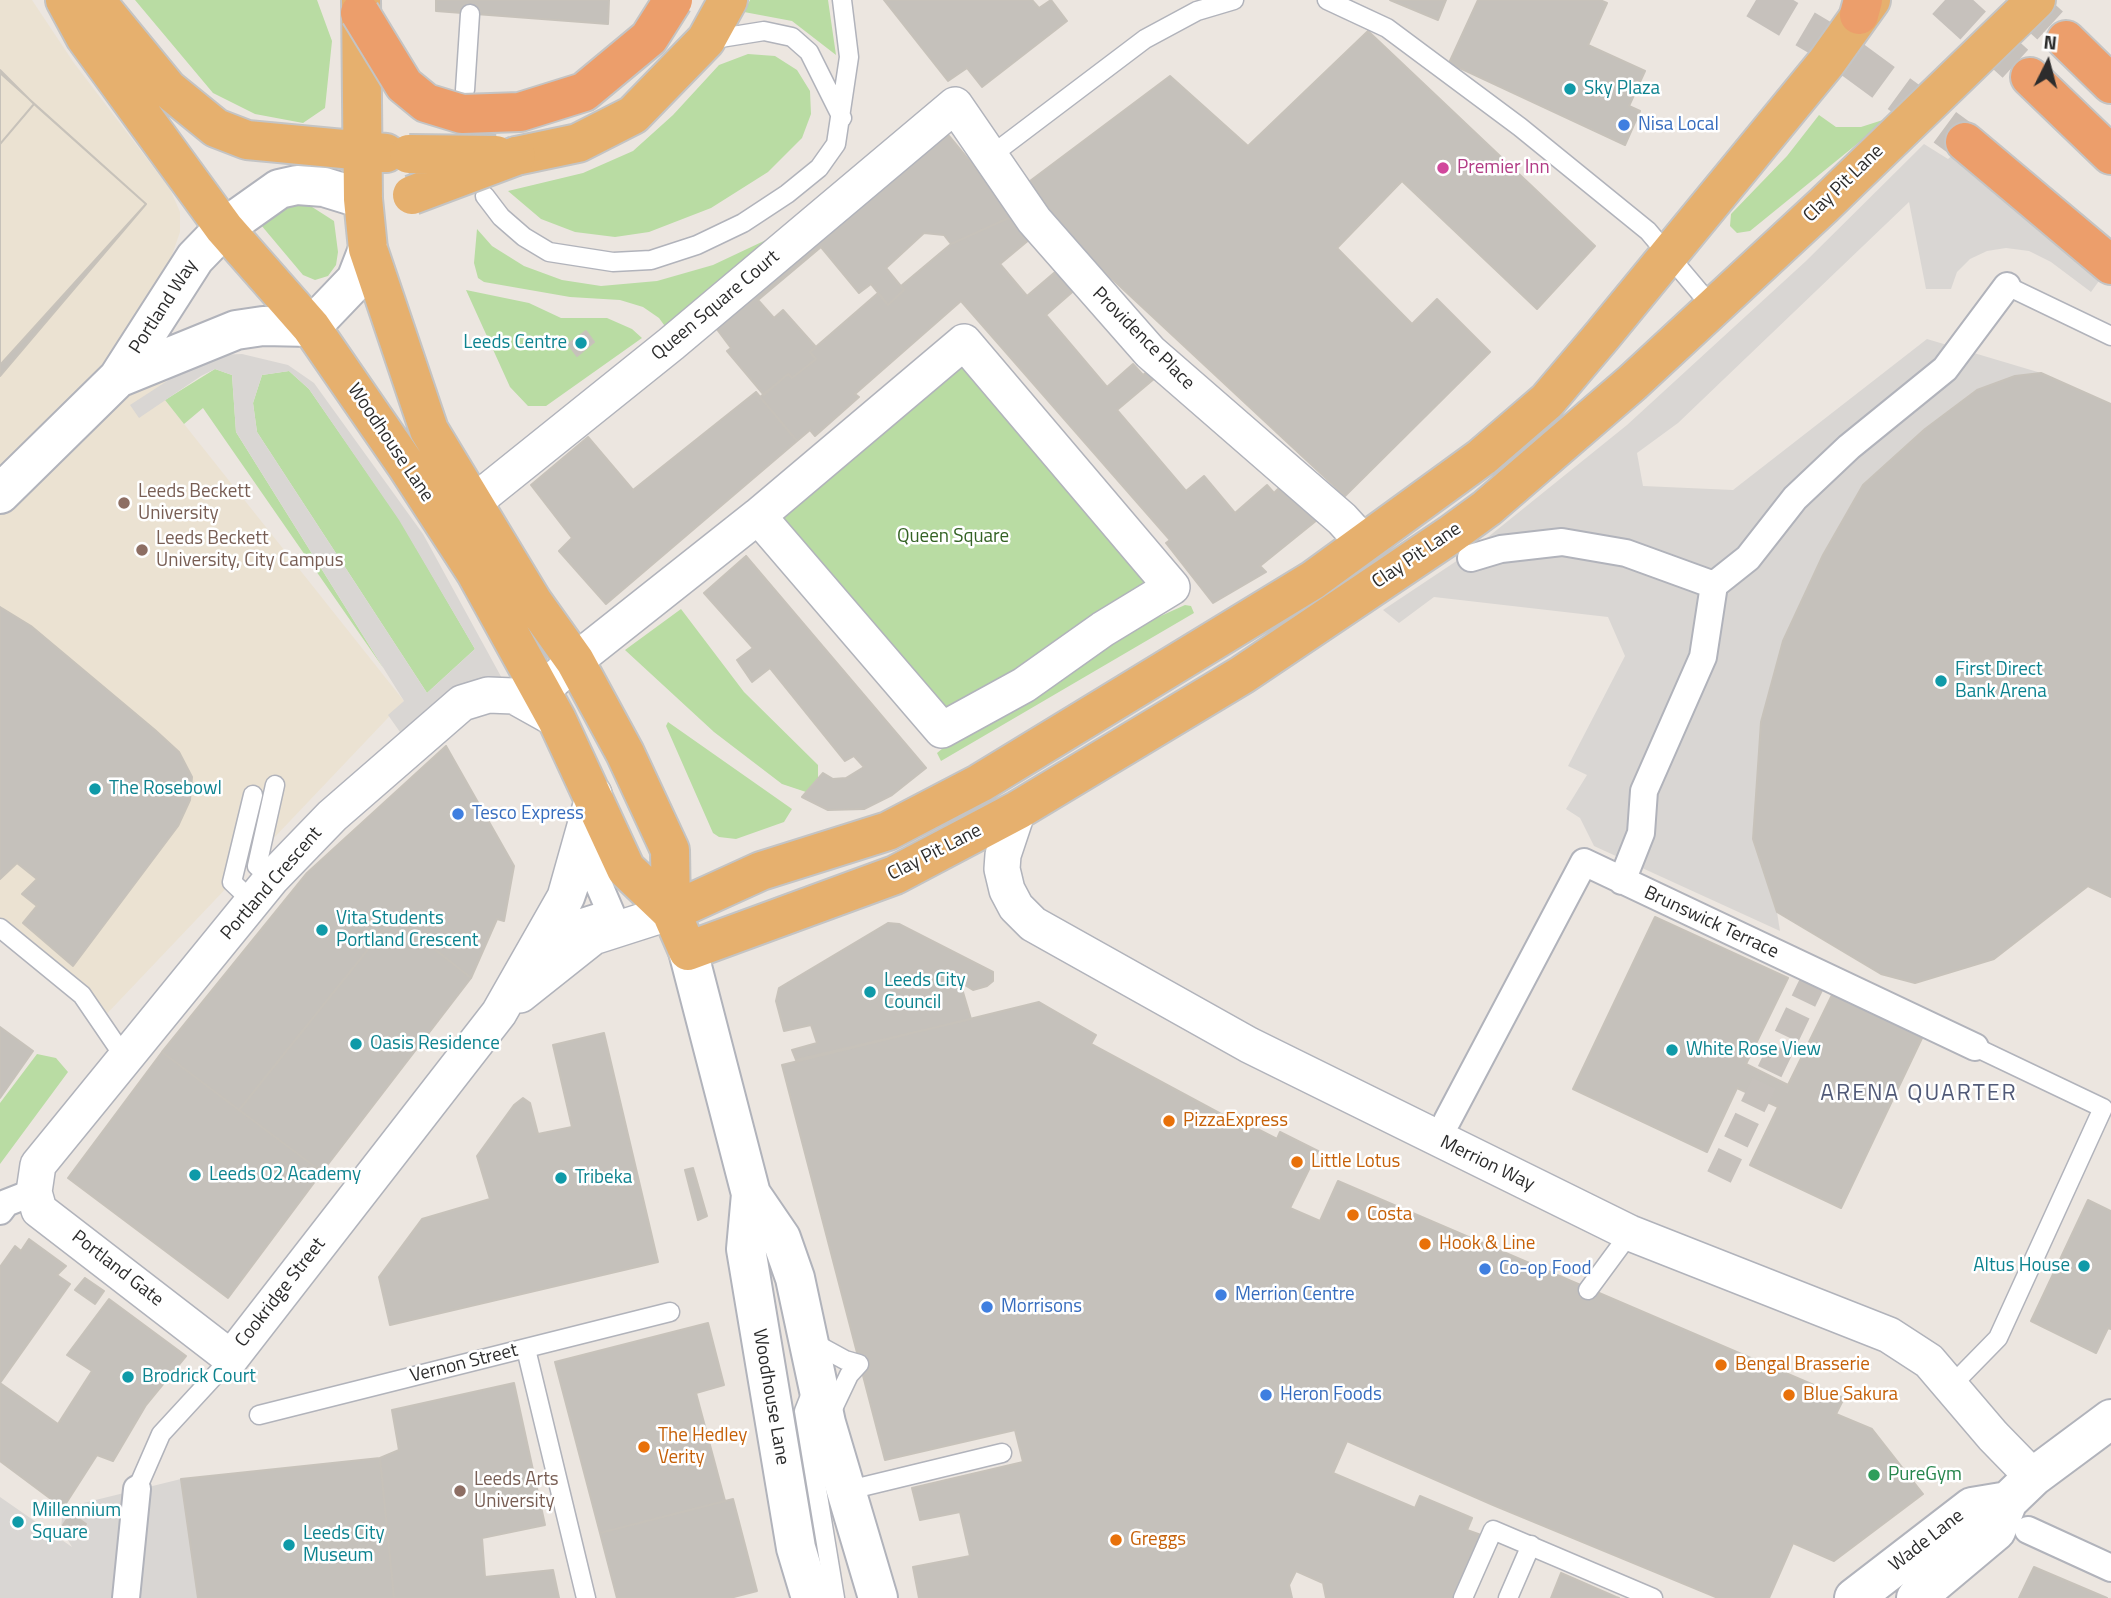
<!DOCTYPE html>
<style>
body{margin:0}
#map{position:relative;width:2111px;height:1598px;overflow:hidden;background:#ece6e0;font-family:"Titillium Web",sans-serif}
canvas{display:block}
.north{position:absolute;left:2013px;top:28px;width:70px;height:70px;-webkit-text-stroke:5px #fff;paint-order:stroke;rotate:6deg;font-size:19px;font-weight:700;line-height:28px;text-align:center;color:#2c2c2c}
.north::after{content:'';display:block;margin:auto;width:24px;height:32px;background:#2c2c2c;clip-path:polygon(50% 0,100% 100%,50% 72%,0 100%)}
</style>
<div id="map">
<canvas width="2111" height="1598"></canvas>
<div class="north">N</div>
</div>
<script>
const context = document.querySelector('canvas').getContext('2d');
context.lineJoin = 'round';
function fillPath(path, color) { context.fillStyle = color; context.fill(path, 'evenodd'); }
const poly = rows => new Path2D(rows.map(r => 'M' + r).join(''));
function strokePath(path, color, width, dash) { context.strokeStyle = color; context.lineWidth = width; context.lineCap = dash ? 'butt' : 'round'; context.setLineDash(dash || []); context.stroke(path); }
function write(font, color, halo, rows, align = 'center') {
  context.font = font + ' "Titillium Web",sans-serif'; context.lineWidth = 5; context.setLineDash([]); context.textBaseline = 'middle'; context.strokeStyle = halo; context.fillStyle = color; for (const [text, x, y, turn = 0] of rows) {
    context.save(); context.translate(x, y); context.rotate((+turn || 0) * Math.PI / 180); context.textAlign = isNaN(turn) ? turn : align; if (halo) context.strokeText(text, 0, 0); context.fillText(text, 0, 0); context.restore();
  }
}
fillPath(poly([
 [0,0,32,0,74,63,170,189,180,212,180,232,171,258,165,400,404,701,100,1021,0,936]
]), '#ebe2d2');
fillPath(poly([
 [135,0,317,0,332,41,325,108,303,123,255,114,213,93],
 [750,0,828,0,836,55,792,21,744,12],
 [748,54,775,56,797,70,810,91,811,114,802,138,768,172,711,208,649,232,615,237,575,232,541,219,508,191,583,173,633,151,673,115,719,65],
 [1819,115,1836,127,1861,127,1889,118,1750,231,1737,233,1730,226,1731,214,1787,156],
 [294,204,309,205,334,221,338,252,336,265,328,276,315,280,303,275,261,225,277,210],
 [477,229,492,246,524,266,562,280,601,286,657,281,713,265,783,232,667,329,659,318,643,307,620,300,570,297,484,282,478,278,474,263],
 [466,290,529,303,561,318,607,318,632,329,642,338,546,406,528,406,510,387],
 [964,342,1173,588,942,730,758,516],
 [215,369,232,375,236,432,384,669,203,408,184,424,165,400],
 [289,371,309,389,400,520,475,649,427,693,257,432,253,403,262,375],
 [1185,605,1191,606,1194,613,941,761,937,753,948,744,1143,624],
 [681,609,744,692,818,765,818,778,806,792,782,784,714,732,625,650],
 [668,722,792,809,784,822,736,839,719,837,713,833,666,726],
 [37,1054,56,1058,68,1072,0,1164,0,1103]
]), '#b9dca3');
fillPath(poly([
 [1924,144,1948,159,1956,152,2104,274,2091,292,2051,262,2029,251,2006,248,1987,251,1970,259,1957,272,1951,289,1926,289,1909,202,1678,423,1637,453,1643,486,1733,490,1927,339,2041,373,2015,376,1977,390,1925,429,1863,485,1823,555,1783,641,1761,722,1753,839,1777,912,1780,931,1594,846,1580,818,1566,809,1587,775,1568,766,1625,656,1608,617,1434,597,1399,623,1383,610,1467,554,1627,425,1806,261],
 [242,354,288,365,314,383,423,534,510,693,454,694,400,732,388,715,404,701,236,432,232,375,215,369,201,376,139,418,130,405,184,370,216,355],
 [289,371,309,389,399,520,475,649,427,693,257,432,253,403,262,375],
 [181,1479,198,1598,0,1598,0,1497,72,1547,61,1528,63,1508]
]), '#d9d6d3');
const building = poly([
 [436,0,609,0,608,24,436,11,436,0],
 [884,0,1032,0,1039,8,1051,0,1067,21,982,87,967,68,948,81,884,0],
 [1390,0,1446,0,1438,20,1390,0],
 [1478,0,1600,0,1607,3,1588,45,1645,71,1629,106,1640,111,1625,145,1449,63,1478,0],
 [1368,31,1595,246,1537,309,1402,181,1337,248,1412,324,1437,299,1490,352,1345,496,1065,235,1030,181,1170,76,1248,146,1368,31],
 [0,70,34,104,0,144,0,70],
 [0,73,146,204,0,365,0,73],
 [34,104,146,204,0,376,0,144,34,104],
 [944,130,1007,206,1011,217,951,244,944,235,924,233,886,268,904,290,888,305,871,284,859,293,821,247,758,300,774,318,783,310,816,347,810,352,816,359,792,378,788,374,764,395,727,351,731,348,710,320,944,130],
 [1011,217,1030,239,1000,264,1027,296,1061,267,1078,287,1046,315,1107,387,1133,364,1143,375,1155,365,1161,373,1117,410,1186,491,1204,476,1235,513,1267,485,1274,493,1278,489,1300,503,1317,520,1260,566,1266,572,1213,603,1166,543,1170,540,961,301,855,394,859,397,815,436,810,430,797,441,760,397,788,374,792,378,816,359,810,352,878,293,888,305,904,290,901,286,951,244,1011,217],
 [586,331,594,342,577,356,568,344,586,331],
 [2041,373,2111,404,2111,897,2088,886,1994,959,1915,983,1881,974,1777,912,1753,839,1761,722,1783,641,1823,555,1863,485,1925,429,1977,390,2015,376,2041,373],
 [756,392,797,441,606,604,559,551,572,538,531,485,588,437,633,490,756,392],
 [746,556,926,768,892,795,864,809,828,810,802,797,823,773,833,779,846,778,864,767,854,756,845,761,770,668,752,682,737,660,753,648,704,593,746,556],
 [0,607,31,626,155,730,179,752,192,777,190,800,178,826,73,966,23,923,37,906,22,894,37,879,17,863,0,879,0,607],
 [446,746,514,866,504,921,497,919,471,978,394,917,239,1110,162,1052,307,873,446,746],
 [394,917,471,978,322,1172,239,1110,394,917],
 [1655,917,1788,978,1746,1064,1788,1085,1833,993,1923,1036,1841,1208,1750,1165,1778,1107,1737,1088,1707,1152,1573,1089,1655,917],
 [888,923,899,924,993,972,993,981,987,986,973,990,960,982,971,1019,796,1060,792,1050,817,1043,811,1025,784,1031,776,1001,779,988,888,923],
 [1039,1002,1096,1035,1091,1044,1236,1122,1238,1119,1277,1139,1280,1132,1318,1151,1290,1208,1320,1221,1338,1181,1844,1398,1836,1414,1872,1429,1923,1494,1834,1561,1793,1543,1769,1598,1718,1598,1493,1505,1347,1441,1333,1473,1415,1508,1420,1496,1472,1518,1467,1530,1481,1535,1454,1598,1326,1598,1323,1583,1296,1571,1289,1585,1292,1598,919,1598,913,1567,970,1556,960,1512,920,1520,912,1488,1023,1462,1015,1430,885,1460,782,1065,1039,1002],
 [0,1027,33,1051,0,1098,0,1027],
 [604,1033,658,1262,390,1325,379,1277,422,1219,490,1199,477,1156,514,1105,523,1098,530,1103,538,1134,572,1127,553,1045,604,1033],
 [162,1052,322,1172,228,1298,68,1178,162,1052],
 [693,1168,707,1216,698,1220,685,1170,693,1168],
 [2088,1200,2111,1211,2111,1329,2108,1328,2096,1353,2031,1321,2088,1200],
 [29,1239,66,1266,57,1275,70,1284,0,1383,58,1424,92,1371,67,1355,109,1299,186,1356,146,1405,113,1461,97,1455,63,1508,0,1461,0,1267,15,1246,21,1251,29,1239],
 [85,1278,104,1291,95,1304,75,1290,85,1278],
 [708,1323,724,1385,696,1393,725,1501,600,1533,555,1362,708,1323],
 [514,1383,545,1525,482,1538,485,1577,553,1570,559,1598,394,1598,380,1458,399,1450,392,1410,514,1383],
 [380,1458,394,1598,198,1598,181,1479,380,1458],
 [733,1499,757,1591,730,1598,617,1598,600,1533,733,1499],
 [71,1513,86,1524,75,1538,61,1528,71,1513],
 [2034,1567,2107,1598,2019,1598,2034,1567],
 [1561,1573,1616,1597,1619,1598,1551,1598,1561,1573]
]);
fillPath(building, '#c5c1bb');
strokePath(building, '#c7c2ba', 2);
strokePath(poly([
 [1719,1177,1817,973]
]), '#c6c1bc', 26, [26, 13]);
strokePath(poly([
 [1756,0,1834,46,1965,142],
 [1945,0,2030,77],
 [2022,0,2066,40]
]), '#c6c1bc', 38, [38, 19]);
const service = poly([
 [1327,0,1387,28,1520,127,1648,231,1713,308],
 [708,40,764,31,792,37,809,52,842,118],
 [465,90,470,14],
 [989,157,1145,39,1197,11,1234,0],
 [485,196,501,217,524,237,549,252,613,262,651,260,697,245,743,223,787,194,819,168,836,144,849,57,842,0],
 [2007,286,2111,336],
 [272,878,257,866,275,785],
 [253,902,232,882,253,795],
 [0,928,82,995,125,1058],
 [1975,1047,2103,1108],
 [1588,1290,1630,1233],
 [812,1342,845,1360,859,1364,849,1375,830,1415],
 [526,1349,586,1598],
 [1952,1385,1998,1338,2103,1108],
 [810,1396,804,1411,835,1598],
 [259,1415,670,1312],
 [137,1489,161,1434,231,1358],
 [845,1491,1002,1453],
 [1463,1598,1493,1530,1653,1598],
 [1508,1598,1531,1545]
]);
const pedestrian = poly([
 [1471,558,1501,549,1562,542,1626,553,1714,585,1703,657,1644,791,1641,833,1622,881],
 [1714,585,1748,558,1795,498,1849,447,1945,369,2007,286],
 [586,855,611,913,554,931,571,898,586,855],
 [1447,1121,1584,862,1975,1047],
 [0,1211,6,1203,34,1192],
 [2028,1530,2111,1568],
 [126,1598,137,1489]
]);
const minor = poly([
 [964,342,1172,587,1103,629,1024,685,942,730,758,516,964,342],
 [473,503,671,344,955,105,1034,220,1150,352,1342,519,1363,542],
 [529,702,575,661,758,516],
 [557,720,514,696,488,695,462,703,332,816,272,878,38,1165,34,1192,39,1210,231,1358,499,1013,565,897,594,794],
 [1018,810,1003,855,1002,869,1007,890,1016,907,1033,924,1249,1045,1630,1233,1889,1335,1929,1361,1993,1436,2033,1477],
 [520,995,593,937,671,912]
]);
const tertiary = poly([
 [118,378,236,330,263,326,311,327,356,280,368,249],
 [0,494,118,378,195,258,224,228,279,189,297,185,324,187,363,199],
 [688,951,751,1194,746,1249,796,1548,811,1598],
 [751,1194,781,1238,795,1278,826,1423,878,1598],
 [1854,1598,1972,1507,2008,1501],
 [1916,1598,1996,1531,2008,1501,2033,1477,2111,1419]
]);
const trunk = poly([
 [65,0,85,37,224,228,311,327,406,465,476,573,557,720,626,869,671,912],
 [95,0,168,89,216,128,247,140,386,153],
 [361,0,363,199,368,249,429,430,533,602,575,661,625,753,670,850,671,912,688,951,895,875,1018,810,1242,675,1450,535,1487,508,1632,383,1823,206,2036,0],
 [516,156,578,143,633,115,706,40,728,0],
 [671,912,761,871,888,831,980,783,1313,580,1482,457,1547,401,1602,336,1826,63,1871,0]
]);
const motorway = poly([
 [1859,15,1863,0],
 [2066,40,2111,84],
 [2030,77,2111,155],
 [1965,142,2111,265]
]);
strokePath(service, '#b1b3bb', 21);
strokePath(pedestrian, '#b1b3bb', 30);
strokePath(minor, '#b1b3bb', 38);
strokePath(tertiary, '#b1b3bb', 42);
strokePath(trunk, '#c4c4c4', 42);
strokePath(motorway, '#c4c4c4', 42);
strokePath(service, '#fff', 18);
strokePath(pedestrian, '#fff', 26);
strokePath(minor, '#fff', 35);
strokePath(tertiary, '#fff', 38);
strokePath(trunk, '#e6b06e', 38);
strokePath(motorway, '#ec9e6b', 38);
const trunkBridge = poly([
 [409,154,496,155],
 [412,195,516,156]
]);
const motorwayBridge = poly([
 [360,13,404,85,426,103,462,114,520,112,584,92,649,38,673,0]
]);
strokePath(trunkBridge, '#c4c4c4', 42, []);
strokePath(motorwayBridge, '#c4c4c4', 42, []);
strokePath(trunkBridge, '#e6b06e', 38);
strokePath(motorwayBridge, '#ec9e6b', 38);
for (const [x, y, r, color] of [
 [1570,89,7,"#0f9aa8"],
 [1624,125,7,"#3f7fe0"],
 [1443,168,7,"#d1479c"],
 [581,343,7,"#0f9aa8"],
 [124,503,7,"#8d6e63"],
 [142,550,7,"#8d6e63"],
 [1941,681,7,"#0f9aa8"],
 [95,789,7,"#0f9aa8"],
 [458,814,7,"#3f7fe0"],
 [322,930,7,"#0f9aa8"],
 [870,992,7,"#0f9aa8"],
 [356,1044,7,"#0f9aa8"],
 [1672,1050,7,"#0f9aa8"],
 [1169,1121,7,"#e8710a"],
 [1297,1162,7,"#e8710a"],
 [195,1175,7,"#0f9aa8"],
 [561,1178,7,"#0f9aa8"],
 [1353,1215,7,"#e8710a"],
 [1425,1244,7,"#e8710a"],
 [2084,1266,7,"#0f9aa8"],
 [1485,1269,7,"#3f7fe0"],
 [1221,1295,7,"#3f7fe0"],
 [987,1307,7,"#3f7fe0"],
 [1721,1365,7,"#e8710a"],
 [128,1377,7,"#0f9aa8"],
 [1266,1395,7,"#3f7fe0"],
 [1789,1395,7,"#e8710a"],
 [644,1447,7,"#e8710a"],
 [1874,1475,7,"#2e9e5b"],
 [460,1491,7,"#8d6e63"],
 [18,1522,7,"#0f9aa8"],
 [1116,1540,7,"#e8710a"],
 [289,1545,7,"#0f9aa8"]
]) { const dot = new Path2D(); dot.arc(x, y, r, 0, 2 * Math.PI); context.fillStyle = color; context.fill(dot); strokePath(dot, '#fff', 2.5); }
write('19px', '#0d838f', '#fff', [
 ["Sky Plaza",1584,89],
 ["Leeds Centre",567,343,"right"],
 ["First Direct",1955,670],
 ["Bank Arena",1955,692],
 ["The Rosebowl",109,789],
 ["Vita Students",336,919],
 ["Portland Crescent",336,941],
 ["Leeds City",884,981],
 ["Council",884,1003],
 ["Oasis Residence",370,1044],
 ["White Rose View",1686,1050],
 ["Leeds O2 Academy",209,1175],
 ["Tribeka",575,1178],
 ["Altus House",2070,1266,"right"],
 ["Brodrick Court",142,1377],
 ["Millennium",32,1511],
 ["Square",32,1533],
 ["Leeds City",303,1534],
 ["Museum",303,1556]
], 'left');
write('19px', '#366cbe', '#fff', [
 ["Nisa Local",1638,125],
 ["Tesco Express",472,814],
 ["Co-op Food",1499,1269],
 ["Merrion Centre",1235,1295],
 ["Morrisons",1001,1307],
 ["Heron Foods",1280,1395]
], 'left');
write('19px', '#b23c85', '#fff', [
 ["Premier Inn",1457,168]
], 'left');
write('19px', '#2c2c2c', '#fff', [
 ["Clay Pit Lane",1844,184,-44],
 ["Queen Square Court",716,306,-40],
 ["Portland Way",164,307,-57],
 ["Providence Place",1143,339,45],
 ["Woodhouse Lane",390,443,56],
 ["Clay Pit Lane",1417,556,-34],
 ["Clay Pit Lane",935,853,-27],
 ["Portland Crescent",272,884,-49],
 ["Brunswick Terrace",1711,923,25],
 ["Merrion Way",1487,1164,26],
 ["Portland Gate",117,1269,38],
 ["Cookridge Street",281,1293,-52],
 ["Vernon Street",464,1364,-14],
 ["Woodhouse Lane",770,1397,80],
 ["Wade Lane",1927,1541,-38]
]);
write('19px', '#785e54', '#fff', [
 ["Leeds Beckett",138,492],
 ["University",138,514],
 ["Leeds Beckett",156,539],
 ["University, City Campus",156,561],
 ["Leeds Arts",474,1480],
 ["University",474,1502]
], 'left');
write('19px', '#336223', '#fff', [
 ["Queen Square",953,537]
]);
write('19px', '#c56008', '#fff', [
 ["PizzaExpress",1183,1121],
 ["Little Lotus",1311,1162],
 ["Costa",1367,1215],
 ["Hook & Line",1439,1244],
 ["Bengal Brasserie",1735,1365],
 ["Blue Sakura",1803,1395],
 ["The Hedley",658,1436],
 ["Verity",658,1458],
 ["Greggs",1130,1540]
], 'left');
write('19px', '#27864d', '#fff', [
 ["PureGym",1888,1475]
], 'left');
context.letterSpacing = '2px';
write('23px', '#515a78', '#fff', [
 ["ARENA QUARTER",1919,1094]
]);
context.letterSpacing = '0px';
</script>
